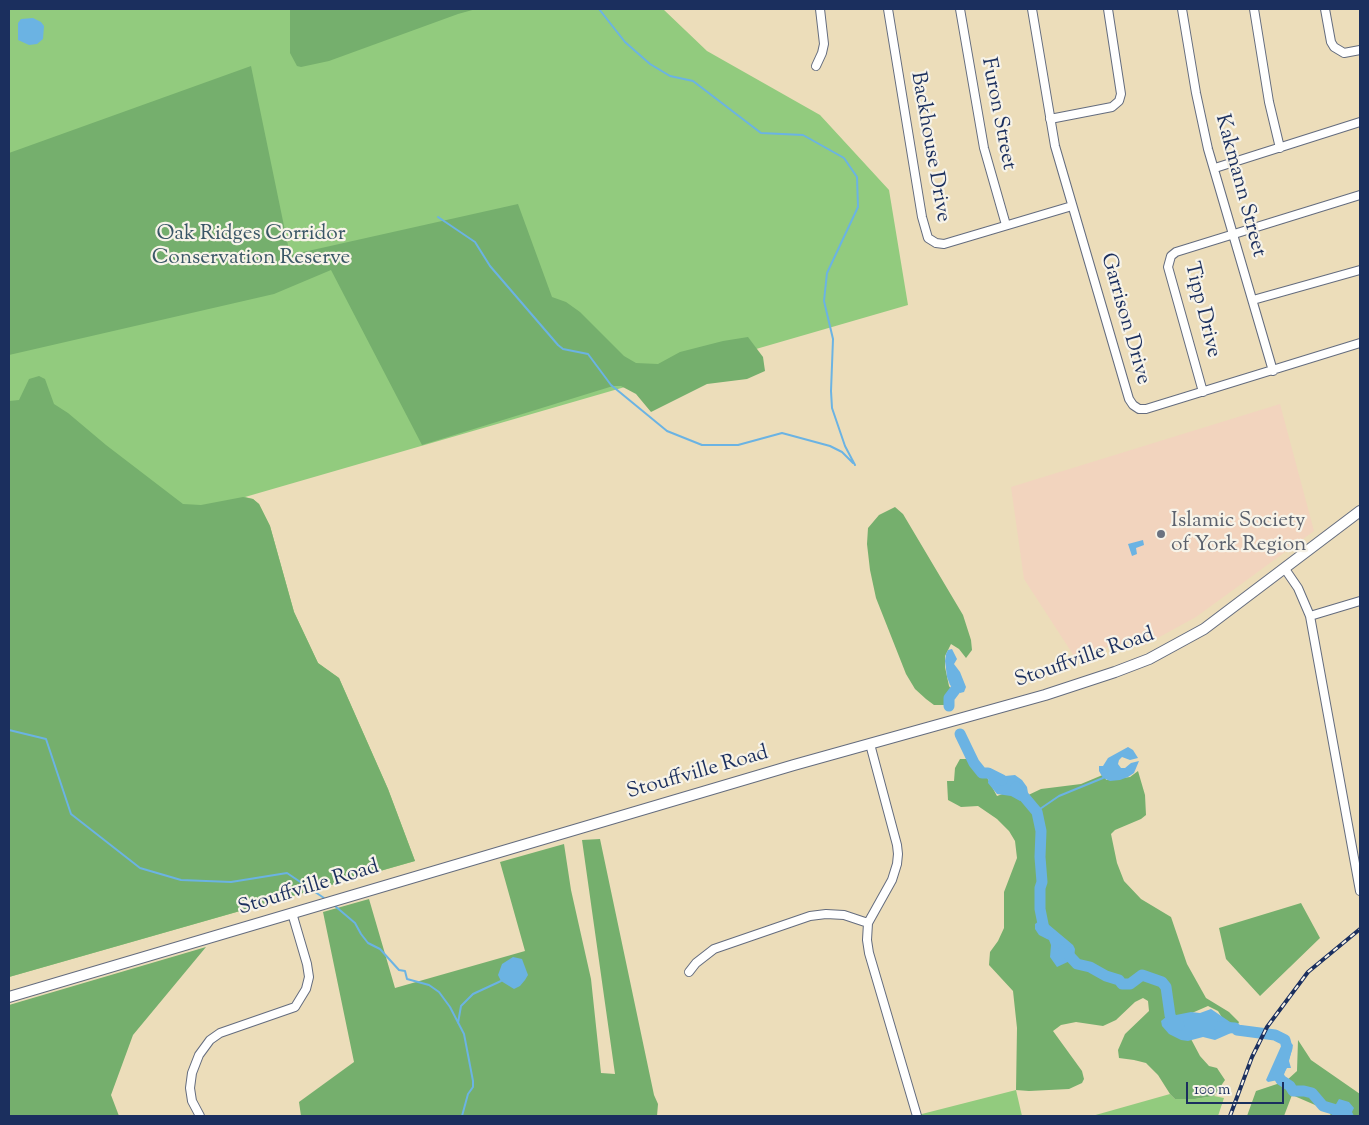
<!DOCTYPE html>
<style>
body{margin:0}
#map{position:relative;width:1369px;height:1125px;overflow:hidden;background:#ecddba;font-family:"Sorts Mill Goudy",serif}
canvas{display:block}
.frame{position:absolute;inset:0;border:10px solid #1b2f5e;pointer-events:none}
.scale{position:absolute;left:1186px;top:1082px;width:98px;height:22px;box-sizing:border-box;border:2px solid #1b2f5e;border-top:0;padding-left:6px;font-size:15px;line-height:18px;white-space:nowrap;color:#1b2f5e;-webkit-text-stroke:4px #f7f3e8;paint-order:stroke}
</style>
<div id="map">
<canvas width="1369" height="1125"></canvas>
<div class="frame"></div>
<div class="scale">100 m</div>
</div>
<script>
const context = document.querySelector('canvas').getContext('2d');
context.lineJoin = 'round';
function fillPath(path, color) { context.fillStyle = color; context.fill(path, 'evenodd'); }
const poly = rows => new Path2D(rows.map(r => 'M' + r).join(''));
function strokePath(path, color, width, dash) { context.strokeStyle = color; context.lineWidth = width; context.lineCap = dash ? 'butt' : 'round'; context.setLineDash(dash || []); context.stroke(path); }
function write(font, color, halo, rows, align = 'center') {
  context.font = font + ' "Sorts Mill Goudy",serif'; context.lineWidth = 4.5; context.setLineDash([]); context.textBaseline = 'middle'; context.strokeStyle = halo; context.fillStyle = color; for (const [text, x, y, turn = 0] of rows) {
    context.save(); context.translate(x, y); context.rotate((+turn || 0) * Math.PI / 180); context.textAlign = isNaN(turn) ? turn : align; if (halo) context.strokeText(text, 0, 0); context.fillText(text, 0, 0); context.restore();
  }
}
fillPath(poly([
 [1280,404,1314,531,1196,617,1143,646,1130,641,1074,656,1024,579,1011,487]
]), '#f2d4be');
fillPath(poly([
 [9,9,663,9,707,51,820,115,889,190,908,305,245,497,253,499,259,504,270,526,294,612,318,663,339,678,388,789,415,861,9,977],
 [1016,1090,1022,1116,914,1116],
 [1170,1094,1175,1099,1195,1099,1214,1096,1224,1098,1218,1116,1092,1116]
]), '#92cb7e');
fillPath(poly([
 [290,9,476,9,458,14,329,61,301,67,297,66,290,53],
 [251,66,290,255,518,204,552,297,566,302,580,312,624,356,636,363,658,364,680,352,723,341,748,337,763,357,765,371,747,379,707,384,651,412,636,394,621,386,613,386,422,445,331,270,274,294,9,355,9,153],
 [39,376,45,379,54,404,68,413,106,445,183,504,201,505,243,497,253,499,259,504,270,526,294,612,318,663,339,678,388,789,415,861,9,977,9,401,19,400,29,379],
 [895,507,903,514,963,615,971,640,972,650,966,658,959,649,951,644,945,656,945,667,949,686,955,695,945,705,934,705,926,699,915,689,906,674,876,598,870,570,867,544,868,528,879,515],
 [960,759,971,759,985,774,997,796,1008,792,1022,798,1041,789,1081,784,1105,774,1106,780,1130,777,1138,771,1145,795,1146,815,1141,819,1115,830,1111,834,1117,863,1124,881,1141,899,1171,917,1187,964,1206,998,1229,1012,1239,1022,1236,1029,1223,1019,1218,1011,1208,1006,1185,1016,1191,1039,1200,1056,1209,1066,1217,1068,1225,1080,1214,1096,1195,1099,1175,1099,1170,1094,1158,1075,1146,1063,1134,1060,1119,1058,1118,1050,1125,1034,1149,1011,1148,1001,1143,998,1135,1002,1116,1020,1103,1026,1076,1022,1061,1025,1053,1031,1082,1071,1084,1079,1082,1083,1069,1089,1029,1091,1016,1090,1017,1028,1013,991,989,965,990,952,998,941,1004,928,1004,892,1017,858,1015,841,1009,831,997,819,978,806,961,807,948,800,947,781,954,781,955,768],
 [600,839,654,1095,658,1104,657,1116,301,1116,299,1102,354,1062,323,912,369,899,395,988,525,951,500,862,564,844,571,890,591,979,601,1073,615,1074,582,840],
 [1301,903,1320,938,1260,996,1226,959,1219,928],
 [206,947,133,1035,111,1095,119,1116,9,1116,9,1005],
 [1298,1040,1311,1060,1360,1094,1360,1116,1331,1116,1329,1111,1292,1095,1284,1116,1247,1116,1256,1091,1286,1081,1297,1071]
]), '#75af6d');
fillPath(poly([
 [33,18,41,22,44,26,43,39,37,44,29,45,18,40,18,23,21,19],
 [1143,540,1144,545,1136,548,1137,554,1132,556,1128,544],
 [952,649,957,659,954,664,960,672,966,687,964,692,960,693,955,690,950,685,947,677,945,661,946,654,948,650],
 [1128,747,1133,750,1138,758,1130,760,1122,757,1119,760,1118,764,1121,768,1125,768,1131,763,1139,761,1134,773,1128,777,1120,780,1110,781,1103,778,1099,771,1099,766,1103,766,1108,758],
 [994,771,1005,776,1015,775,1022,780,1027,787,1028,793,1027,798,1020,801,1011,796,997,794,988,783,989,772],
 [1042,919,1073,945,1075,949,1074,959,1057,967,1050,957,1051,945,1049,940,1039,935,1035,929,1035,924],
 [513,957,522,959,528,975,525,980,520,986,514,989,501,981,498,975,502,964],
 [1211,1009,1236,1026,1231,1033,1215,1040,1203,1037,1188,1041,1181,1040,1169,1034,1162,1026,1161,1021,1166,1017,1191,1012,1200,1013],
 [1287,1039,1293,1045,1289,1061,1291,1068,1287,1068,1280,1081,1278,1080,1268,1082,1266,1080,1282,1044],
 [1339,1099,1349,1102,1354,1108,1352,1112,1354,1116,1333,1116,1332,1111]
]), '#6bb3e3');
strokePath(poly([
 [599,9,625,42,650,64,670,76,693,81,761,133,803,135,844,158,857,177,858,207,827,273,824,301,833,339,831,391,832,408,845,446,855,465],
 [438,217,475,242,490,266,558,345,563,349,588,354,611,385,667,431,702,445,738,445,782,433,830,446,842,452,853,463],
 [9,730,46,739,71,814,140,868,181,880,231,882,287,873,324,898],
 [1037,811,1059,796,1103,778],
 [335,906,355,923,361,934,368,943,380,949,399,970,405,971,407,979,429,985,439,992,450,1007,464,1034,473,1081,473,1087,468,1094,462,1116],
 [458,1023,461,1006,473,994,501,981]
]), '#6bb3e3', 2);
strokePath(poly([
 [949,706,949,698,955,690],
 [960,734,974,763,982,773,988,773,1002,780],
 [1016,787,1037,812,1041,831,1040,857,1042,882,1040,888,1040,909,1044,929,1048,933],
 [1064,950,1077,964,1090,967,1106,976,1119,980,1122,984,1130,984,1142,975,1162,982,1166,987,1170,1015,1174,1025,1179,1025],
 [1220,1027,1235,1028,1237,1030,1275,1035,1285,1040,1287,1048,1278,1075,1281,1080,1290,1086,1293,1091,1304,1091,1312,1093,1323,1106,1333,1109,1347,1116]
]), '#6bb3e3', 11);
const minor = poly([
 [888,9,922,217,928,238,936,243,944,244,1072,206],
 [960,9,984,148,1006,225],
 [1032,9,1055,146,1129,399,1133,405,1139,409,1146,409,1360,343],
 [1182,9,1196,93,1208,149,1273,371],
 [1254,9,1269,102,1280,148],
 [1325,9,1331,42,1334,47,1344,53,1360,50],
 [816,66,822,53,824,44,820,9],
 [1050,119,1112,107,1119,101,1121,94,1108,9],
 [1215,168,1360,122],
 [1253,300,1360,270],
 [1203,392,1168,267,1171,256,1176,252,1360,195],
 [1285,569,1298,588,1310,616,1360,891],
 [1310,616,1360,601],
 [870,744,897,845,898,854,897,864,892,880,868,923,867,940,869,953,917,1116],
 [689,972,696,963,714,949,810,916,826,914,844,915,868,923],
 [200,1116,192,1101,190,1088,192,1073,199,1055,210,1040,220,1033,295,1007,306,989,309,977,307,964,292,913]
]);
const major = poly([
 [9,997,794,765,1045,695,1115,672,1149,659,1204,629,1360,511]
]);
strokePath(minor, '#646c7e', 10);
strokePath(major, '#646c7e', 12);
strokePath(minor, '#fff', 8);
strokePath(major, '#fff', 10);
const rail = poly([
 [1230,1116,1252,1057,1267,1027,1308,972,1360,929]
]);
strokePath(rail, '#1b2f5e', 4);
strokePath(rail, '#f7f3e8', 2, [5.5]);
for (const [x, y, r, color] of [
 [1161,534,5,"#6b7280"]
]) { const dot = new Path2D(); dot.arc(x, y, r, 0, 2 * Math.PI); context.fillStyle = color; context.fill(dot); strokePath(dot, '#f7f3e8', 2); }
write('21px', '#1b2f5e', '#f7f3e8', [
 ["Furon Street",997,114,79],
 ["Backhouse Drive",929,147,80],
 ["Kakmann Street",1239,186,75],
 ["Tipp Drive",1201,310,76],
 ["Garrison Drive",1124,319,74],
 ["Stouffville Road",1085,659,-19],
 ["Stouffville Road",698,774,-16],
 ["Stouffville Road",309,889,-17]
]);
write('21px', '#395666', '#f7f3e8', [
 ["Oak Ridges Corridor",251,235],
 ["Conservation Reserve",251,259]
]);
write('21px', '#5b616d', '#f7f3e8', [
 ["Islamic Society",1171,522],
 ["of York Region",1171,546]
], 'left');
</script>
